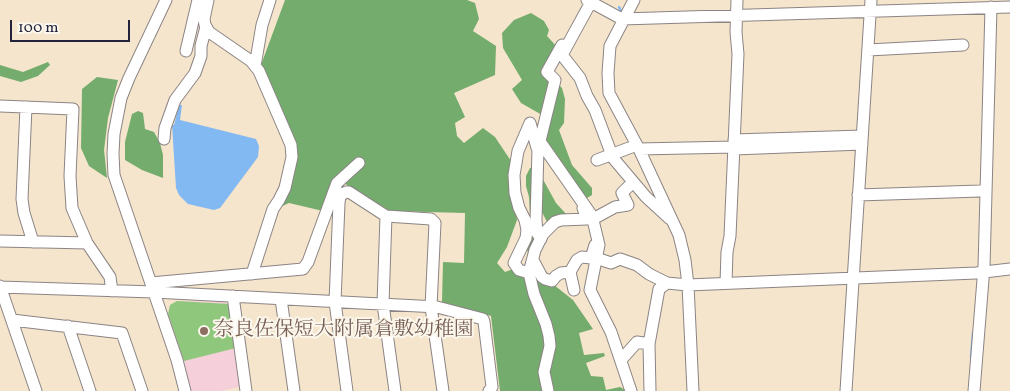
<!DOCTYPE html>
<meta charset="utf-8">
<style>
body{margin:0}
#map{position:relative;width:1010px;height:391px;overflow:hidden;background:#f5e5cc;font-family:Vollkorn,serif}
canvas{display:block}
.scale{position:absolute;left:10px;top:20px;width:120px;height:22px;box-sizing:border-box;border:2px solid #22223b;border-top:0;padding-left:6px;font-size:15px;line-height:18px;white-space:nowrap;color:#22223b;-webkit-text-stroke:4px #fbf7ec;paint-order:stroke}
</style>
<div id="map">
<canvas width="1010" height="391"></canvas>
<div class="scale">100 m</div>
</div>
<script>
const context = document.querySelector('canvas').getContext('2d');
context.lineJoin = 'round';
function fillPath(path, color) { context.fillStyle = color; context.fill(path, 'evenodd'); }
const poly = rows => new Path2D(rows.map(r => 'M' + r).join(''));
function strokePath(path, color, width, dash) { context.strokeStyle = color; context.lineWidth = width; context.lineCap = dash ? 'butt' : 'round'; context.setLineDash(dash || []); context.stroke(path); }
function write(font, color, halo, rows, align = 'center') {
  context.font = font + ' Vollkorn,"Noto Serif JP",serif'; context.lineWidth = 4; context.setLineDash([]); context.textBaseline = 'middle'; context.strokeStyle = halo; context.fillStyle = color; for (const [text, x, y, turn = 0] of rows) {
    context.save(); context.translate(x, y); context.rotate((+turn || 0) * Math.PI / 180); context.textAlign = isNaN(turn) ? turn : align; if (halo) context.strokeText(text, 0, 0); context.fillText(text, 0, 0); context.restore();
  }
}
fillPath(poly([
 [177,301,226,302,241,382,239,387,221,391,191,391,183,358,168,314,170,305]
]), '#f5cfd9');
fillPath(poly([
 [177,301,229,304,236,348,184,361,168,314,170,305]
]), '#8fc87c');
fillPath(poly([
 [285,0,467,0,475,3,479,19,473,31,496,46,495,75,454,93,465,117,455,123,457,136,464,143,483,128,495,137,513,164,513,194,517,220,507,247,497,263,505,272,513,269,536,275,545,270,554,285,573,300,593,329,579,333,584,355,604,353,605,356,586,363,591,376,603,377,606,390,620,387,627,391,500,391,491,316,442,302,443,262,464,263,465,213,390,211,342,182,323,211,289,203,278,208,295,157,261,65],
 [531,13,544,21,549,30,547,36,557,47,552,82,542,115,521,103,512,89,522,80,503,48,502,33,514,20],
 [48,62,50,65,38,76,21,82,0,76,0,65,23,72],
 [97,77,118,80,108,118,104,150,107,178,89,166,81,148,82,89],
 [559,85,562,88,565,99,564,123,559,130,572,165,592,188,592,195,587,198,547,144,544,133],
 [138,111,143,113,145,129,154,132,160,143,163,155,163,178,142,170,125,160,125,142,132,114],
 [530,168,533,168,537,239,531,253,527,251,530,215,529,197,526,186,526,176],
 [540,174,556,203,568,216,548,224,540,208]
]), '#73ac6c');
fillPath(poly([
 [179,105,182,105,180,120,256,139,259,146,258,157,220,208,214,210,188,204,179,195,176,188,172,125,174,125]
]), '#83b9f2');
strokePath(poly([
 [619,7,622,13],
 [971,357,973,333]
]), '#83b9f2', 2.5);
const minor = poly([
 [166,0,129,78,121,98,114,134,113,154,114,175,177,360,185,391],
 [208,0,204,19,205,25,209,32,251,61,259,71,291,145,292,157,285,188,279,200,273,209,252,274],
 [587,0,622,19,1010,7],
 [634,0,610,46,608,73,609,93,639,149,679,235,685,260,688,285,693,391],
 [591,2,562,55,580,78,587,96,595,110,613,158,646,197,670,219],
 [868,50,963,45],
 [186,51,198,0],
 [255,66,262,25,270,0],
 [0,106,73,109,70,176,72,208,87,243,110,277,112,291],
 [26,107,22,199,24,213,33,242],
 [164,139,165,128,175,100,195,73,201,56,201,46,206,27],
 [539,140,592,216,599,245,590,290,611,332,631,391],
 [734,140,862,136],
 [639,149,734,147],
 [734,149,862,144],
 [597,160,637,145],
 [334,191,337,183,359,163],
 [858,195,980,191],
 [386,216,383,304,395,391],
 [593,219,615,207,628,205,622,193,633,182],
 [541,239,537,233,536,220,538,149,555,80,547,72,562,45],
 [0,241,87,243],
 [596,258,611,263,620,259,637,265,649,274,667,283],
 [533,260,542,277,545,279,552,281,556,276,561,273,570,272],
 [529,273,519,270,514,263,526,238,527,230,525,220,519,208,515,193,514,175,518,151,530,123,537,148],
 [151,283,303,269,308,262,334,191,342,194],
 [726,283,727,252,730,236,738,54,736,32,737,0],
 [0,286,36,391],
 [0,287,154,292,437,307,483,319,484,322,492,387,489,391],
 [574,290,570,272,577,260,582,257,591,258,595,245],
 [233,296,246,391],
 [281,299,294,391],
 [12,320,122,333,142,391],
 [68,326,90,391],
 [621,360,637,342,649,344],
 [347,391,335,302,339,203,340,196,346,192,349,192,386,216,431,219,435,223,431,307,443,391],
 [548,391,544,372,550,346,549,336,546,324,534,294,529,273,535,250,543,234,555,222,561,220,587,219,583,208],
 [650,391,649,344,659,289,667,283,688,285,976,273,1010,269],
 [846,391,871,0],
 [974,391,984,267,991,7]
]);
strokePath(minor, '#8c8484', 13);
strokePath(minor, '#fff', 11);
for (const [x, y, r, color] of [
 [204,331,5,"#8d6e63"]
]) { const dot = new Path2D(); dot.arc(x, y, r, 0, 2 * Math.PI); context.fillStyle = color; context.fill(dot); strokePath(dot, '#fbf7ec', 2); }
write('20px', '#785e54', '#fbf7ec', [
 ["奈良佐保短大附属倉敷幼稚園",214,331]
], 'left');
</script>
